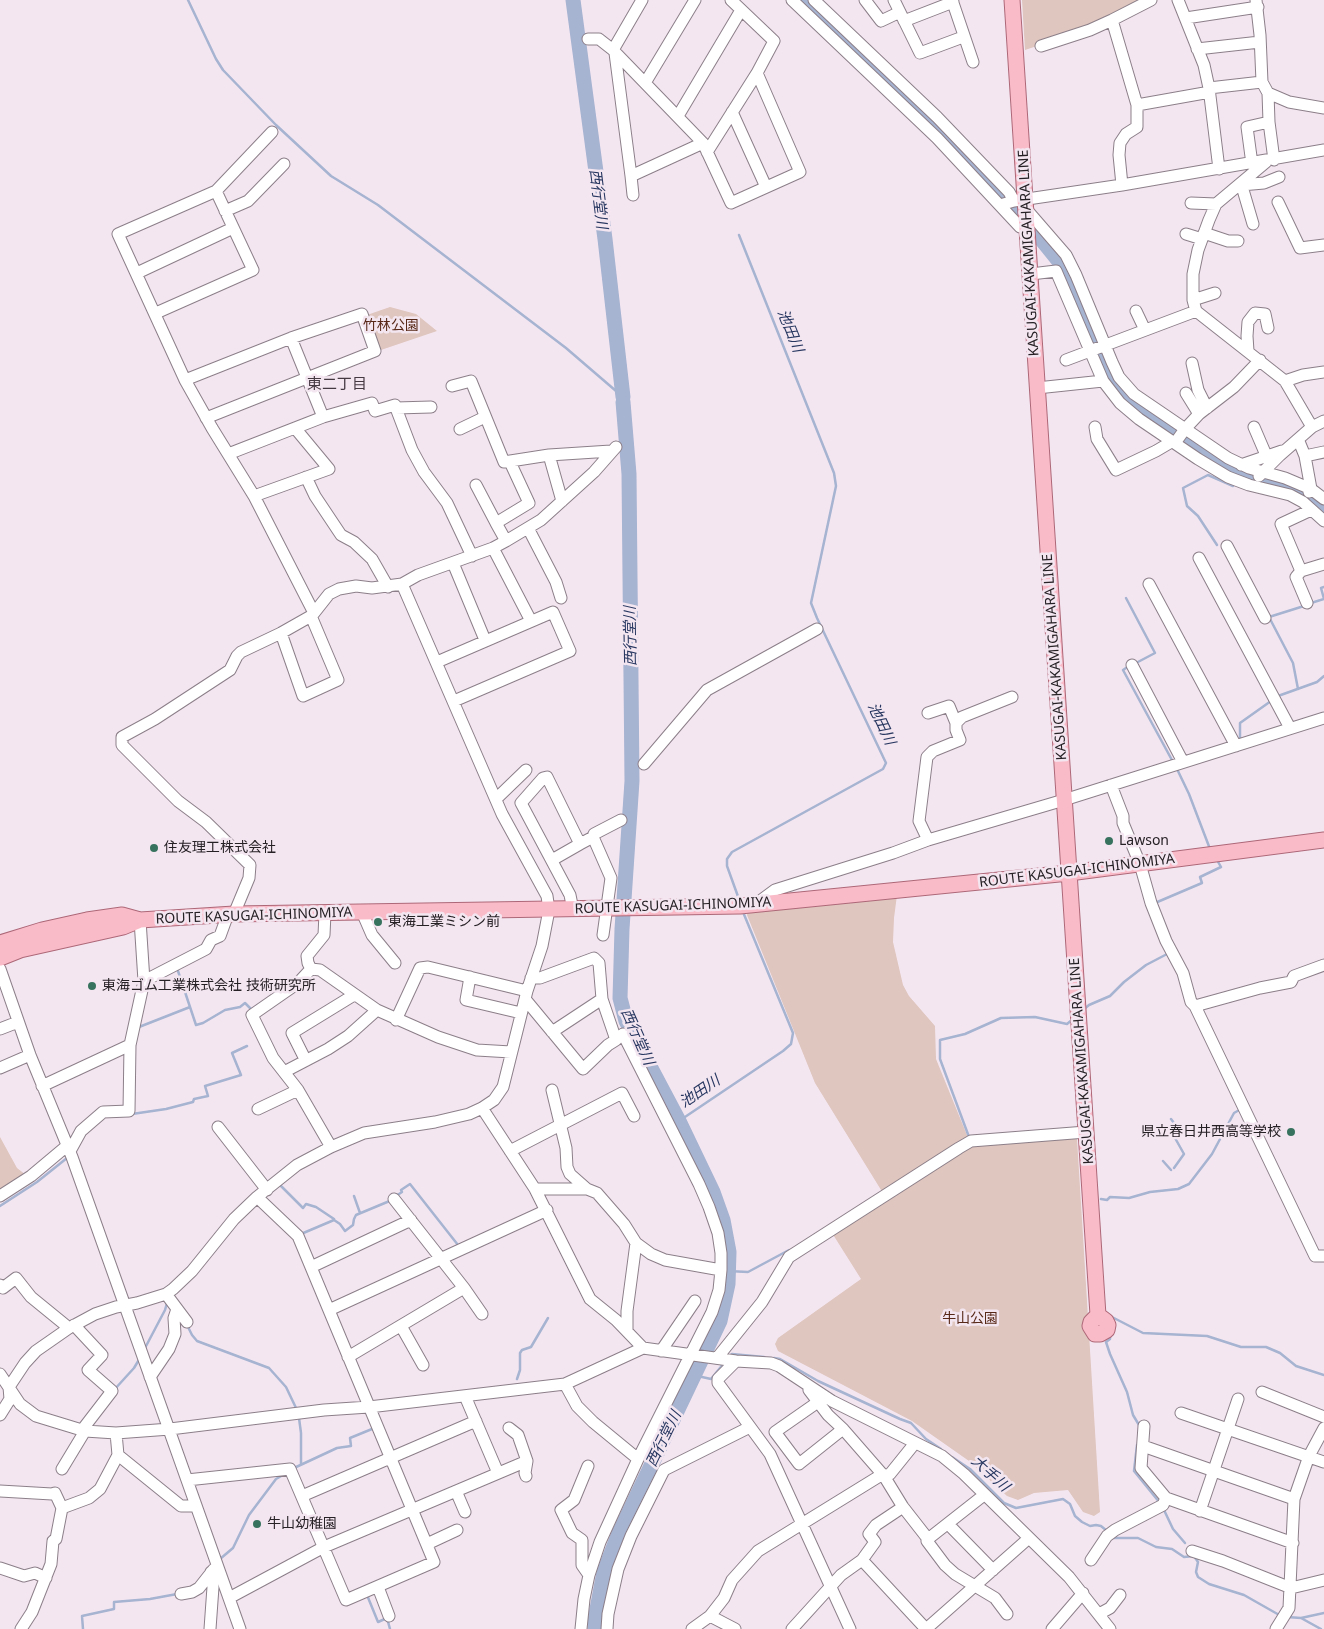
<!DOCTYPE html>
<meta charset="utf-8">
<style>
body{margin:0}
canvas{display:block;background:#f4e6f1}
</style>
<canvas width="1324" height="1629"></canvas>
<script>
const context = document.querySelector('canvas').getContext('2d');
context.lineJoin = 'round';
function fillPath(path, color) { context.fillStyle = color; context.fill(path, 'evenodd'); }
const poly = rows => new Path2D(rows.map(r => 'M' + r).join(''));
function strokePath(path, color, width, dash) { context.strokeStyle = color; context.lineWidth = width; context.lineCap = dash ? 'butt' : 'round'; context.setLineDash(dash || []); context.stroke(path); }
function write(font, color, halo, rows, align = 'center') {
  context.font = font + ' "Noto Sans","Noto Sans JP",sans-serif'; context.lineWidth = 5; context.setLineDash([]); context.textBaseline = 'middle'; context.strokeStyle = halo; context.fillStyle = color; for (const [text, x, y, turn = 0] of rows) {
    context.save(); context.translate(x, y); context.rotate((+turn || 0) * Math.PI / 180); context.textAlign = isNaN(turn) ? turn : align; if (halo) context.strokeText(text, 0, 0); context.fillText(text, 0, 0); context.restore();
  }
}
fillPath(poly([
 [1022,0,1147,0,1052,41,1025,50],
 [390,307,416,314,437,331,381,350,367,315],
 [897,895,894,918,893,942,903,985,909,996,935,1026,936,1059,971,1145,1074,1137,1077,1139,1100,1512,1094,1516,1083,1512,1068,1490,1034,1493,1018,1500,1007,1496,969,1461,912,1421,778,1351,775,1344,778,1338,861,1279,832,1233,886,1198,815,1083,747,915,748,911],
 [0,1137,17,1168,26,1175,0,1191]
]), '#dfc6be');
strokePath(poly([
 [188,0,216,59,223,70,276,125,331,176,378,205,566,348,623,397,623,402],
 [739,235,834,473,836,486,811,603,817,618,886,763,883,769,732,852,727,859,727,866,740,902],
 [1217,545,1198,516,1187,506,1183,488,1208,475,1233,486],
 [1126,598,1155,653,1136,663],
 [1311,603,1324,599,1321,588,1324,587],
 [1129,666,1123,670,1173,762],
 [1298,689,1293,663,1269,617,1304,606],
 [1278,696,1317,682,1324,676],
 [1240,741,1240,723,1271,701],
 [1177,769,1189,794,1210,849],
 [1155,903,1202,883,1200,877,1221,867,1217,860],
 [177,968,196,1025,203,1023,225,1010,240,1007,245,1003,253,1011],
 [1083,1010,1089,1005,1110,996,1124,982,1146,965,1169,953],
 [139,1027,190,1007],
 [132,1114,166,1109,193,1102,194,1099,208,1096,205,1086,241,1075,232,1053,247,1046],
 [1171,1119,1177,1127,1175,1138,1184,1154,1174,1168],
 [679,1121,783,1051,791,1044,793,1033,743,912],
 [969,1137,940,1059,940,1040,965,1034,1001,1018,1035,1017,1067,1024,1073,1019],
 [1163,1161,1171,1170],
 [279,1184,303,1208,306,1204,316,1207,334,1219],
 [354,1196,360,1213],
 [396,1196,402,1192,401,1190,410,1184,458,1245],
 [1101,1199,1107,1200,1110,1197,1129,1198,1150,1192,1178,1189,1189,1184,1212,1154,1234,1113,1241,1109],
 [0,1206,37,1182,67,1158],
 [301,1234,334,1220,340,1224,345,1231,353,1225,354,1219,356,1215,392,1200],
 [728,1271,748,1272,789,1250],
 [1112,1317,1143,1333,1207,1336,1241,1347,1266,1347,1280,1353,1296,1366,1324,1375],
 [187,1325,192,1335,197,1341,269,1368,286,1387,297,1410],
 [1110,1335,1110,1339,1106,1342,1110,1354,1127,1392,1133,1415,1139,1425],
 [145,1348,165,1310,167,1303],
 [729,1357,732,1354,764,1357],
 [774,1358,780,1359,818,1381,900,1419,911,1423,926,1439,941,1449],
 [693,1375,711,1379,724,1363],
 [517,1379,520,1370,520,1353,522,1350,531,1347,548,1318],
 [114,1390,134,1368,140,1358],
 [299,1418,301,1433,301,1464],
 [1137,1445,1134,1471,1160,1503],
 [952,1457,970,1469,1004,1503,1016,1508,1063,1499,1070,1504,1075,1516,1082,1522,1090,1526,1096,1525,1101,1526,1107,1531],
 [294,1468,337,1448,351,1446,350,1438,372,1429],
 [1164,1510,1173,1529,1185,1543],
 [1113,1537,1114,1538,1138,1538,1156,1547,1172,1549,1184,1557,1194,1556,1198,1562,1196,1572,1198,1577,1209,1584,1244,1595,1281,1616],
 [220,1559,233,1548,249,1515,276,1479,283,1475],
 [367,1595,378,1622,387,1618,390,1629],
 [1287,1617,1301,1618,1324,1613],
 [1301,1618,1321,1629],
 [83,1629,82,1616,114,1609,114,1602,150,1599,177,1594]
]), '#a6b3d1', 2.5);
strokePath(poly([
 [573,0,605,239,623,397],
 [803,0,1003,192,1062,265,1078,296,1114,382,1127,399,1146,416,1227,468,1297,490,1311,498,1324,509],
 [595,1629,595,1620,604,1572,619,1533,720,1321,728,1284,729,1252,723,1220,713,1192,679,1121,626,1021,620,998,622,929,632,781,629,474,623,402]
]), '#a6b3d1', 15);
const minor = poly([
 [731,0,774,41,757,73],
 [792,0,937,138,1020,227],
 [814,0,937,117,1009,192,1014,201],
 [865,0,881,21,900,12],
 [894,0,920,53,963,37],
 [952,0,973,62],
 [1178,0,1204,65,1209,88,1219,169],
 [1256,0,1260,35,1262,82],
 [1186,18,1258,7],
 [1112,20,1137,105,1137,127,1126,134,1120,143,1119,155,1122,185],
 [904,21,953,2],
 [588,39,599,39,613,50,703,143,731,203,800,172,757,73,707,152],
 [1041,46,1090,30,1112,20,1151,0],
 [1197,49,1260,42],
 [613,50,642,0],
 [615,53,631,176,703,143],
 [645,83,695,0],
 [1209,88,1262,82,1268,93,1269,122,1274,160],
 [1268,93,1289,102,1324,108],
 [1137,105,1210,92],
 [732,112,766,187],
 [678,116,741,10],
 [1266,162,1216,204,1209,220,1198,250,1193,274,1193,300,1196,311,1285,381,1312,427],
 [1252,164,1247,127,1269,122],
 [631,176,633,195],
 [1241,183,1253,224],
 [1241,185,1264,183,1279,177],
 [216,191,272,132],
 [1278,202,1300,248,1324,245],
 [1191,203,1216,204],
 [1000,205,1014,201,1122,185,1324,150],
 [1027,210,1066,255,1076,275,1112,362,1119,377,1134,394,1228,458,1249,468,1285,478,1311,489,1324,499],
 [225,211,248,201,284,164],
 [1204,233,1228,241,1238,241],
 [1186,234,1202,239],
 [137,273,233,228],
 [1031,274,1056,271,1103,381,1120,403,1139,419,1198,459,1228,477,1249,485,1290,495,1303,502,1324,521],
 [1193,300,1215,293],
 [1136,311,1145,330],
 [156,313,253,270,216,191,118,234,185,380,212,428,254,496,314,613,311,616,281,633,241,652,237,656,230,670,155,719,122,737,122,745,178,801,206,822,250,865,249,878,234,914],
 [291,338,323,417],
 [1248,351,1247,336,1248,322,1255,313,1265,314,1268,328],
 [1066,360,1196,311],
 [1192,363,1198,390,1207,408],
 [185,380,291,338,362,314,375,351,206,418],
 [1285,381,1303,375,1324,372],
 [452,386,471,381,504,462,549,455,611,451],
 [1037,388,1103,381],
 [1186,393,1199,414],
 [396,408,412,450,424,472,447,503,472,556],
 [1095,427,1097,439,1116,470,1156,451,1173,441],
 [1254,427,1266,455],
 [460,429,485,417],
 [1298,439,1305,456,1311,489,1309,492],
 [1175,443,1185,429,1199,414,1234,387,1260,360],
 [228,454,323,417,372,403,375,411,395,405,396,408,431,407],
 [549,455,562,501],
 [1305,456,1324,452],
 [1241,465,1282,451],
 [1259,476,1280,455,1312,427,1324,421],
 [306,477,315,496,341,535,354,542,372,559,388,587],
 [476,485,496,523],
 [254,496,329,469,295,428],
 [1311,510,1281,524,1301,571,1324,564],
 [528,528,556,582,561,598],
 [506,541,496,523,529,503,510,462],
 [1227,546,1265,618],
 [493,548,531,621],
 [1199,558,1290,728],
 [453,563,485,640],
 [1301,571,1296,577,1307,603],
 [1149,584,1236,746],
 [314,613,329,594,339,589,356,586,372,588,402,584,418,575,493,548,506,541,541,520,594,472,616,447],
 [281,633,303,696,338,680,311,616],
 [437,662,553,612,570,651,454,701],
 [1132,665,1183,762],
 [928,713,949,706,956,723],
 [644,764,707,690,817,629],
 [1111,785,1123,816,1123,823,1140,864,1151,903,1166,941,1183,973,1191,1002,1195,1006,1315,1256,1324,1256],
 [496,799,526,770],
 [593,837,594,834,621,820],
 [928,840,919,821,927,757,933,751,960,740,956,730,956,723,962,717,1012,697],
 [552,860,580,844],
 [756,904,775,890,893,853,928,840,1064,800,1324,718],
 [573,910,570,895,521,803,543,778,547,777,580,844,593,837,611,878,603,935],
 [362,912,372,935,395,963],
 [325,913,324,935,307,956,308,963,311,969,320,970,377,1010,438,1037,477,1050,511,1052],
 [0,969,30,1055,72,1157,240,1629],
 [311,969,298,983,252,1015,273,1058,298,1090,331,1147],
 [470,977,466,1000,521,1013],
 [144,981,206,949,211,940,220,936,228,914],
 [525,999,583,1069,608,1045,616,1040,602,999,599,963,594,958,540,978,531,978],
 [1195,1006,1260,988,1291,982,1294,976,1324,965],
 [396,1020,420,968,428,967,527,991],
 [0,1029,18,1022],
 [552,1032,602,999],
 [305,1059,292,1033,354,995],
 [0,1068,30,1055],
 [284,1072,328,1049,348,1036,377,1010],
 [42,1086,130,1045,144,981,140,920],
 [552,1090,566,1148,567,1167,570,1174,587,1189],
 [482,1108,535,1189,590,1299,616,1320,643,1348,736,1361,771,1363,779,1366,832,1401,942,1456,964,1474,1069,1577,1110,1629],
 [258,1109,298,1090],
 [218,1127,267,1190],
 [70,1151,81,1131,103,1112,129,1111,130,1045],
 [510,1151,622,1093,634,1116],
 [535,1189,587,1189,597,1193,624,1224,636,1243,627,1311,627,1331],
 [0,1196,31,1176,68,1145],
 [394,1199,464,1288,482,1314],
 [636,1243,651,1254,665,1260,721,1270],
 [311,1267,411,1220],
 [0,1285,3,1288,16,1278,31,1297,69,1328],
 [166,1294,187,1322],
 [329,1310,547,1210],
 [74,1325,102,1355,88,1370,112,1391,82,1430],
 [401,1326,423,1365],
 [661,1351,695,1301],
 [348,1357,464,1288],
 [717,1358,762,1302,789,1257,959,1148,971,1141,1086,1132],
 [736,1361,718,1379,718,1383,770,1454,850,1629],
 [0,1374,20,1404,36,1416,85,1431,116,1433,170,1429,324,1410,369,1407,565,1384,643,1348],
 [150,1377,169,1349,175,1334,174,1318,177,1309],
 [565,1384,577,1406,593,1422,638,1459],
 [810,1388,809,1390,828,1415,843,1429,884,1476,903,1507,928,1539,984,1495],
 [1262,1392,1324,1417],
 [465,1396,498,1473],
 [818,1402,775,1432,799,1464,843,1429],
 [1181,1413,1324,1462],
 [0,1415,10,1399,9,1387,25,1363,36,1351,69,1328,95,1314,116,1307,137,1303,166,1294,173,1289,192,1271,234,1219,257,1197,297,1165,331,1147,364,1133,435,1122,469,1114,482,1108,494,1100,503,1087,527,991,542,946,549,910,547,896,502,814,402,584],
 [1144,1426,1141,1468,1166,1498,1293,1543],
 [509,1428,518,1435,527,1461,525,1473,526,1476],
 [1143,1446,1294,1499],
 [118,1455,181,1506,196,1506],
 [588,1466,574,1500,561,1510,572,1533,582,1540,582,1565,589,1575],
 [62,1469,85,1431],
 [187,1480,290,1469,346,1600,434,1562,298,1236,257,1197],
 [0,1491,52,1494,55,1493,62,1508,56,1539,53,1541,51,1564,32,1612,21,1629],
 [456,1491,465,1512],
 [302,1496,476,1421],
 [62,1508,89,1498,100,1489,118,1455,116,1433],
 [1200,1511,1238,1399],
 [948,1524,993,1570],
 [928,1539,927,1541,945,1565,955,1574,995,1598,1007,1614],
 [427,1544,457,1530],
 [1192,1551,1223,1561,1291,1588,1324,1580],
 [862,1560,875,1542,869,1534,876,1525,903,1507],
 [1091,1560,1107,1536,1115,1530,1163,1505,1166,1498],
 [0,1568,24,1576,35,1573,46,1578],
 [378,1587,389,1616],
 [181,1594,192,1592,199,1588,214,1569],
 [229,1598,324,1547,527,1461],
 [1099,1614,1110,1608,1120,1595],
 [710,1616,735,1629],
 [210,1629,213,1587,211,1572],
 [581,1629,584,1599,589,1575,600,1542,638,1459,712,1312,719,1290,721,1270,721,1253,718,1233,709,1207,699,1184,623,1034],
 [607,1629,608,1614,618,1569,631,1536,664,1470,750,1427],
 [692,1629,710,1616,724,1598,732,1580,758,1551,878,1477,890,1474,915,1443],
 [792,1629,841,1575,862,1560,926,1629],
 [926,1629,1029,1538],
 [1052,1629,1083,1593],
 [1276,1629,1289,1608,1294,1499,1309,1456,1324,1428]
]);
const major = poly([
 [1012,0,1098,1315],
 [0,943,42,930,87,920,122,915,140,920],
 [0,958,20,950,123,927,140,920,234,914,740,906,1069,873,1324,840],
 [1098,1315,1106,1321,1108,1325,1107,1330,1100,1334,1095,1334,1090,1326,1091,1322,1098,1315]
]);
strokePath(minor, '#8c7f89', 13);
strokePath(major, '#ad6878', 17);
strokePath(minor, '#fff', 11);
strokePath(major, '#fabbc8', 15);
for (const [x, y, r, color] of [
 [1109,841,5,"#36725d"],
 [154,848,5,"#36725d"],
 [378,922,5,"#36725d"],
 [92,986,5,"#36725d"],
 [1291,1132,5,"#36725d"],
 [257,1524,5,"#36725d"]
]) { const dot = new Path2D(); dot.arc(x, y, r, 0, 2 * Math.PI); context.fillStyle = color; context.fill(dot); strokePath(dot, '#f4e6f1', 2); }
write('14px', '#262125', '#f4e6f1', [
 ["KASUGAI-KAKAMIGAHARA LINE",1029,253,-93],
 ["KASUGAI-KAKAMIGAHARA LINE",1055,657,-94],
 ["ROUTE KASUGAI-ICHINOMIYA",1077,871,-7],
 ["ROUTE KASUGAI-ICHINOMIYA",673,906,-2],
 ["ROUTE KASUGAI-ICHINOMIYA",254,916,-2],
 ["KASUGAI-KAKAMIGAHARA LINE",1082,1061,-94]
]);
write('14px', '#572817', '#f4e6f1', [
 ["竹林公園",391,326],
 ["牛山公園",970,1319]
]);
write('14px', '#262125', '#f4e6f1', [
 ["Lawson",1119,841],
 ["住友理工株式会社",164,848],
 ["東海工業ミシン前",388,922],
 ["東海ゴム工業株式会社 技術研究所",102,986],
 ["県立春日井西高等学校",1281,1132,"right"],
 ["牛山幼稚園",267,1524]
], 'left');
write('italic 15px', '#273760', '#f4e6f1', [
 ["西行堂川",598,199,83],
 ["池田川",790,331,68],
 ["西行堂川",631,636,-91],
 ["池田川",881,724,65],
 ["西行堂川",637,1037,66],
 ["池田川",700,1092,-34],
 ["西行堂川",664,1439,-64],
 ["大手川",990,1474,42]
]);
write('15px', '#443841', '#f4e6f1', [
 ["東二丁目",337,385]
]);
</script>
